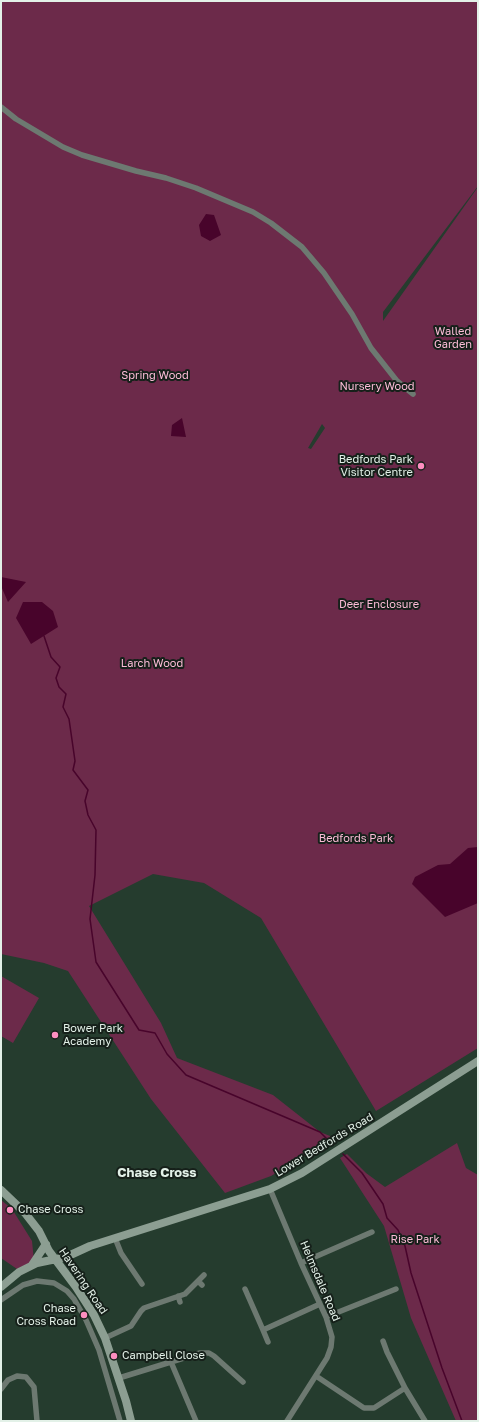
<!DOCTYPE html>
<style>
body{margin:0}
#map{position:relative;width:479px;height:1422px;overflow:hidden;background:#253c2e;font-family:"Golos Text",sans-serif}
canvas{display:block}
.frame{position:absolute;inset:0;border:2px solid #e3f1e8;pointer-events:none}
</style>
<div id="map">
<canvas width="479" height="1422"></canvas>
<div class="frame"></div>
</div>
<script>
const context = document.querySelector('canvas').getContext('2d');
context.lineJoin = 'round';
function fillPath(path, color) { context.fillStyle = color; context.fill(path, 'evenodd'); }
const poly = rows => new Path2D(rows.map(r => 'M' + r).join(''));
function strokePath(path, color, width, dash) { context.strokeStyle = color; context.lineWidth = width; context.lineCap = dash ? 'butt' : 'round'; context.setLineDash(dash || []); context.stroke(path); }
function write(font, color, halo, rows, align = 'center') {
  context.font = font + ' "Golos Text",sans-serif'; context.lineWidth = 4; context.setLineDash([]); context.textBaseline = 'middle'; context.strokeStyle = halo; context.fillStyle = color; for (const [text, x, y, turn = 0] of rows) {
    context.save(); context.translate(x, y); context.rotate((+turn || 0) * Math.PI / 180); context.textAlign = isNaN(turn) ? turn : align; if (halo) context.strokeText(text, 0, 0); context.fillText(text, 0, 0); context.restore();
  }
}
fillPath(poly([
 [1,1,478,1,478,186,383,312,383,321,478,187,478,1048,376,1111,261,918,204,883,153,874,89,906,161,1023,177,1058,273,1095,320,1132,335,1138,271,1176,225,1193,151,1099,68,971,44,963,1,954],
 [322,424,325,428,311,449,308,448],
 [1,976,39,998,13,1043,1,1036],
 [457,1143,466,1168,478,1175,478,1421,456,1421,411,1318,384,1226,340,1158,347,1154,366,1173,385,1187],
 [1,1200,12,1209,32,1241,34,1261,17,1269,1,1258]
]), '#6c2a4a');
fillPath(poly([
 [206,214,214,215,221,235,210,241,201,236,199,225],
 [182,418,186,437,171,436,172,425],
 [1,577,26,582,8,602,1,586],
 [23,602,42,602,53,611,58,627,31,644,16,618],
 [478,847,478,903,445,917,412,884,415,877,438,865,450,864,468,848]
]), '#48042b');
strokePath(poly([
 [44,636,51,657,60,667,56,678,59,687,66,694,63,707,69,719,75,761,73,770,88,790,85,801,88,815,96,830,95,875,90,919,96,962,139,1030,155,1033,167,1054,186,1075,320,1132,333,1145],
 [343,1154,362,1173,383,1204,387,1218,398,1230,405,1246,411,1273,442,1368,462,1421]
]), '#48042b', 1.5);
strokePath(poly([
 [1,107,16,119,63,147,82,155,136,171,166,178,196,188,253,212,271,223,302,247,324,273,352,314,371,348,397,381,413,394],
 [270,1189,301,1263,326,1317,332,1337,331,1347,327,1358,287,1421],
 [115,1238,121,1253,142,1284],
 [301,1263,372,1232],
 [198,1281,202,1285],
 [245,1289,263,1330,320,1304],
 [178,1296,180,1302],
 [1,1300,23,1285,37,1281,54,1283,67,1291,74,1299,86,1320,99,1350,120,1421],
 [326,1317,396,1289],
 [263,1330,268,1342],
 [105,1338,131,1326,141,1311,144,1308,185,1294,204,1275],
 [171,1362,196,1421],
 [316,1376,364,1408,374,1408,405,1388,387,1352,383,1341],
 [119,1378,200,1353,209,1353,214,1356,243,1382],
 [405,1388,425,1421],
 [1,1389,8,1380,17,1376,26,1377,34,1387,37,1421]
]), '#6d7971', 5.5);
strokePath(poly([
 [1,1190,25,1213,39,1231,49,1251,76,1287,94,1315,105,1338,126,1401,131,1421],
 [32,1265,46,1244],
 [1,1287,19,1272,37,1263,66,1257,90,1246,270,1189,302,1173,478,1061]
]), '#8c9e92', 8);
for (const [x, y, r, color] of [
 [421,466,4,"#fd8ec0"],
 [55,1035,4,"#fd8ec0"],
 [10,1210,4,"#fd8ec0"],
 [84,1315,4,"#fd8ec0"],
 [114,1356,4,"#fd8ec0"]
]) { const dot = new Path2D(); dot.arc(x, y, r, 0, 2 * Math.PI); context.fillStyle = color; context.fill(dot); strokePath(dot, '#16201a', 1.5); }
write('11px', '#fbbbd6', '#16201a', [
 ["Walled",453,332],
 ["Garden",453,345],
 ["Spring Wood",155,376],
 ["Nursery Wood",377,387],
 ["Deer Enclosure",379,605],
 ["Larch Wood",152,664],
 ["Bedfords Park",356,839],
 ["Rise Park",415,1240]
]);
write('11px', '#e3f1e8', '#16201a', [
 ["Bedfords Park",413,460,"right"],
 ["Visitor Centre",413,473,"right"],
 ["Bower Park",63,1029],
 ["Academy",63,1042],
 ["Chase Cross",18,1210],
 ["Chase",76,1309,"right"],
 ["Cross Road",76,1322,"right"],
 ["Campbell Close",122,1356]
], 'left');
write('11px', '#e3f1e8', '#16201a', [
 ["Lower Bedfords Road",324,1145,-31],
 ["Havering Road",83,1281,56],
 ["Helmsdale Road",320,1281,67]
]);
write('bold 13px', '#e3f1e8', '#16201a', [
 ["Chase Cross",157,1173]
]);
</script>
